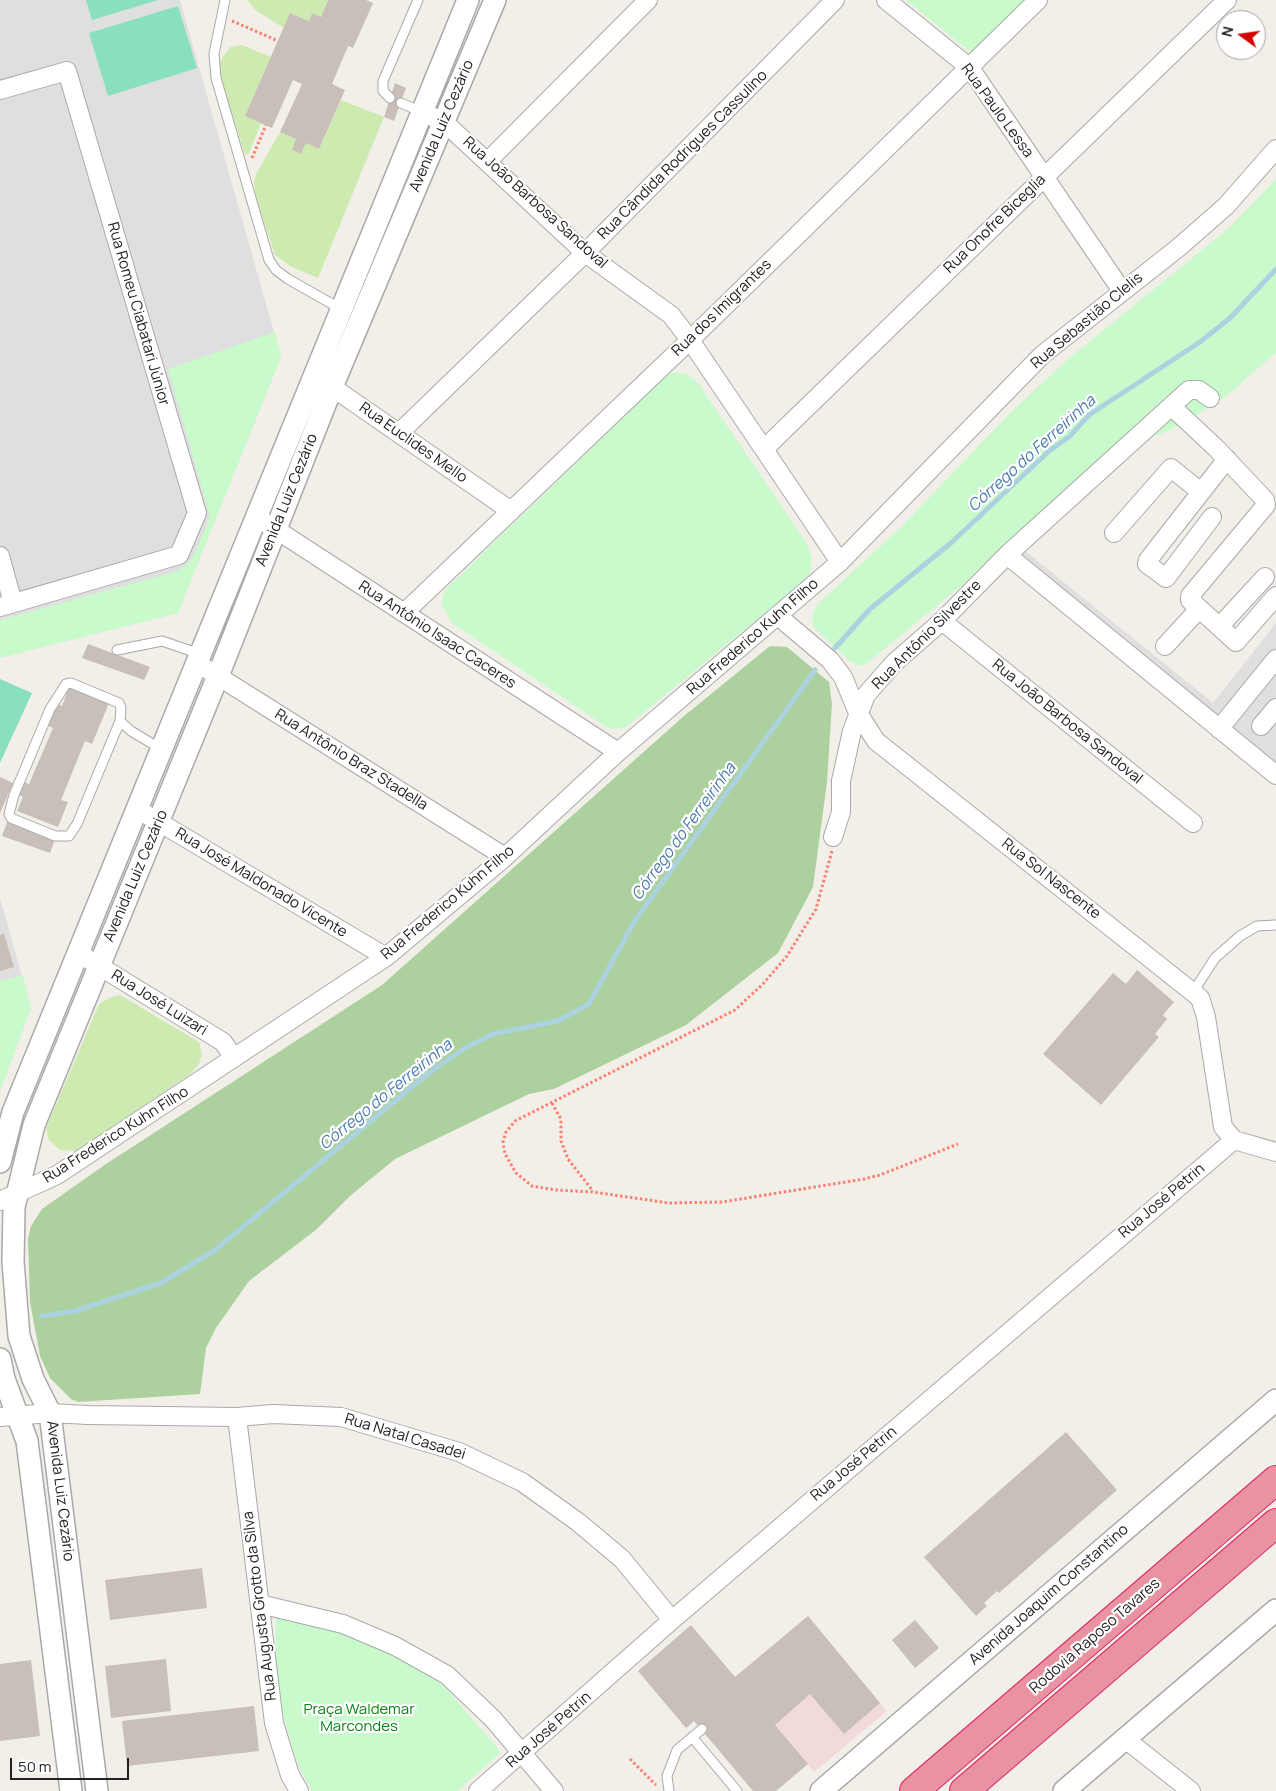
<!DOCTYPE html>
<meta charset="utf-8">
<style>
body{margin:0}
#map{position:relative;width:1276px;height:1791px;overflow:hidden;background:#f2efe9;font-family:Manrope,sans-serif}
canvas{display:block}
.north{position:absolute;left:1216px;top:10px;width:50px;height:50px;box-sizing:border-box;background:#fff;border:1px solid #a7a7a7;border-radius:50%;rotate:284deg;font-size:14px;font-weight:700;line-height:20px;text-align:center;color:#222}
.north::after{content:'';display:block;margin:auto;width:18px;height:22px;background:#d40000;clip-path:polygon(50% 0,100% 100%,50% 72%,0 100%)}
.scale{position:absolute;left:10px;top:1758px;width:119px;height:22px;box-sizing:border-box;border:2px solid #222;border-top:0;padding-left:6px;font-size:15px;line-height:18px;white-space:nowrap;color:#222;-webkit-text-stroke:4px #fff;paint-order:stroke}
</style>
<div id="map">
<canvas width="1276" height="1791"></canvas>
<div class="north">N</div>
<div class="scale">50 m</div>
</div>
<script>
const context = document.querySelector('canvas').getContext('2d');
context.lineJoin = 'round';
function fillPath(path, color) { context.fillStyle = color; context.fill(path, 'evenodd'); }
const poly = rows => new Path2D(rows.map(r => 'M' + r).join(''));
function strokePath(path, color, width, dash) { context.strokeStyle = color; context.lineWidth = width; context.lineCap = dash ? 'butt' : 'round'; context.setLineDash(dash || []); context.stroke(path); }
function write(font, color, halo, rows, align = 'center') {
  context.font = font + ' Manrope,sans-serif'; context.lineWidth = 4.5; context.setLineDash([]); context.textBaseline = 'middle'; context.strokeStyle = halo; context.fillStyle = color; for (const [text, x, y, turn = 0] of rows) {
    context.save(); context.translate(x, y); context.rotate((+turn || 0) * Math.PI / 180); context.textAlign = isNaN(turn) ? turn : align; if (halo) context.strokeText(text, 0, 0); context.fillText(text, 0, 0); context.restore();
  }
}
fillPath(poly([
 [0,0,180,0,281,357,178,613,0,658],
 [1023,549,1213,703,1276,623,1276,782,1010,565],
 [0,898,31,1008,0,1091]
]), '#e0dfdf');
fillPath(poly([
 [808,1616,887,1711,814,1772,735,1677]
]), '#f2dad9');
fillPath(poly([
 [247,0,328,0,321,17,312,13,309,21,291,13,284,28,255,10],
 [242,45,271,57,245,116,261,123,249,153,245,155,218,68,222,58,230,47],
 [341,100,384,117,318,278,292,267,275,255,255,195,254,182,256,174,280,132,296,139,292,150,301,154,306,143,319,149],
 [120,995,199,1042,202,1054,199,1064,190,1074,77,1151,60,1150,49,1140,46,1129,49,1121,99,1004,111,997]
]), '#cdebb0');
fillPath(poly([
 [770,646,787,647,829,682,832,704,827,782,813,887,778,953,686,1025,554,1089,529,1094,395,1159,350,1196,317,1229,249,1281,216,1328,206,1348,200,1394,78,1402,71,1399,50,1378,40,1356,30,1302,28,1239,31,1226,42,1209,106,1164,382,985,684,716]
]), '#add19e');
fillPath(poly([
 [906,0,1027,0,973,54],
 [1276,179,1276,352,1274,354,1224,398,1181,425,1130,447,867,663,860,666,851,662,813,627,812,613,820,602,901,527,1013,410,1067,360,1229,228],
 [275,332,281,357,178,613,0,658,0,620,178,571,188,563,195,553,210,517,168,369],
 [677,372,687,374,698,383,807,544,812,559,810,573,805,580,631,723,625,728,612,729,605,726,452,623,441,604,445,590,667,375],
 [23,975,31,1008,0,1091,0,981],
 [276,1616,342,1632,392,1654,443,1685,501,1752,458,1791,312,1791,298,1765,279,1702,275,1672]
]), '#c8facc');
fillPath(poly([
 [86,0,158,0,92,20],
 [178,6,197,68,108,96,89,33],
 [0,679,32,693,0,763]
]), '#88e0be');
strokePath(poly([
 [835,648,870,609,951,543,1048,452,1070,436,1089,415,1200,342,1230,318,1276,269],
 [42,1316,75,1311,161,1283,215,1250,430,1072,465,1048,493,1034,558,1021,589,1004,634,922,815,670]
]), '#aad3df', 5);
fillPath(poly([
 [328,0,366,0,373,3,353,48,348,46,332,84,345,90,319,149,306,143,301,154,292,150,296,139,280,132,302,84,293,80,272,128,245,116,290,13,309,21,312,13,321,17],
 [395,83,406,88,394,121,384,117],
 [88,644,150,667,144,680,82,658],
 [69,687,109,703,92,744,85,741,61,800,68,802,58,827,17,811,23,797,17,794,22,781,29,784,53,728,47,725,56,703,62,706],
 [0,777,13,783,0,813],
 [8,820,55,839,50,853,2,836],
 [4,934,14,967,0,971,0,935],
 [1137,970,1174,1002,1163,1015,1167,1019,1155,1034,1159,1037,1101,1105,1043,1054,1113,973,1126,984],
 [1066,1432,1117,1490,999,1593,997,1591,984,1603,987,1606,976,1616,924,1557],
 [202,1568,207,1608,110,1620,105,1580],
 [808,1616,880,1703,844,1734,810,1694,775,1725,808,1764,776,1791,753,1791,694,1721,686,1728,638,1671,691,1625,735,1677],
 [915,1620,939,1648,915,1668,892,1640],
 [166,1659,171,1711,111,1718,105,1666],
 [31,1660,40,1736,0,1741,0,1664],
 [254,1706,259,1751,127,1766,122,1721]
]), '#c7bfb8');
const service = poly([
 [225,0,214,54,216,78,269,260,276,270,288,279,341,309],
 [390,98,383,91,383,81,418,0],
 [401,103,422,112],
 [117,650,162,641,200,654],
 [120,721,77,824,69,836,55,836,11,818,9,814,14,795,50,709,66,684,71,683,119,703,121,708,120,721,131,731,161,749],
 [1193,992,1215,958,1240,936,1257,926,1276,925],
 [692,1737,737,1791],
 [669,1791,667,1776,677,1750,702,1729]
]);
const minor = poly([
 [886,0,970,68,1122,291],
 [0,90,67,71,197,513,179,555,0,607],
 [422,112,444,122,585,253,671,315,690,340,840,562],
 [487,162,648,0],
 [320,381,332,387,511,511],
 [1171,406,1216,448,1265,500,1266,505,1190,596,1190,600,1236,642,1276,596],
 [399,433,585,253,835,0],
 [764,449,1227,0],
 [1212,517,1166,578,1147,564,1148,560,1227,459],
 [266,523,618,752],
 [1114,533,1171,468,1201,492],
 [1007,555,1276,775],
 [0,556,13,603],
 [404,613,690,340,1038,0],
 [778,616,830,660,843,677,858,713,876,741,1200,998,1206,1017,1223,1127,1234,1140,1276,1152],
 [942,621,1193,823],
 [1219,627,1265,577],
 [1165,646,1199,609],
 [197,663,505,857],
 [1261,726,1276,708],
 [1219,729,1276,659],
 [137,809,386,957],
 [833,837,841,812,841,781,852,731,866,695,894,663,942,621,1007,555,1189,390,1199,390,1210,398],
 [78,953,223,1042,234,1058],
 [0,1201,57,1175,386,957,505,857,618,752,840,562,1042,355,1178,248,1226,206,1276,149],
 [0,1417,50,1413,88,1415,237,1417,273,1414,341,1417,459,1452,522,1482,578,1522,622,1559,672,1620],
 [237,1417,274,1723,290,1775,299,1791],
 [260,1604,343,1624,395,1646,447,1675,493,1719,554,1791],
 [1124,1738,1191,1791],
 [478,1791,672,1620,1234,1140]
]);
const tertiary = poly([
 [0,1162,13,1112,468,0],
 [0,1359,4,1379,27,1441,71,1791],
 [97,1791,50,1413,33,1379,19,1336,13,1262,14,1207,34,1125,218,676,332,387,495,0],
 [821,1791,1276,1400],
 [1064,1791,1276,1610]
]);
const motorway = poly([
 [914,1791,1276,1480],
 [964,1791,1276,1523]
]);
strokePath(service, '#a9a9a9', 11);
strokePath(minor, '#a9a9a9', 20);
strokePath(tertiary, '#a9a9a9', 24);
strokePath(motorway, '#dc2a67', 30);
strokePath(poly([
 [232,21,278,41],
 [252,158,266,125],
 [832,851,816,909,787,956,763,984,735,1010,515,1121,506,1132,503,1142,505,1154,516,1173,532,1186,556,1190,593,1192,669,1203,722,1202,864,1179,880,1175,958,1144],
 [552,1103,561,1119,561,1141,568,1159,593,1191],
 [630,1759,656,1785]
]), '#fa8072', 3, [2.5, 2.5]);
strokePath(service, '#fff', 9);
strokePath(minor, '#fff', 18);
strokePath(tertiary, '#fff', 21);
strokePath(motorway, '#e892a2', 28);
write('15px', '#222', '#fff', [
 ["Rua Paulo Lessa",997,111,54],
 ["Avenida Luiz Cezário",442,126,-67],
 ["Rua Cândida Rodrigues Cassulino",683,155,-45],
 ["Rua João Barbosa Sandoval",535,203,42],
 ["Rua Onofre Biceglia",995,224,-44],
 ["Rua dos Imigrantes",722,308,-44],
 ["Rua Romeu Ciabatari Júnior",138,314,74],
 ["Rua Sebastião Clelis",1087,321,-40],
 ["Rua Euclides Mello",413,443,35],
 ["Avenida Luiz Cezário",287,500,-68],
 ["Rua Antônio Isaac Caceres",437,635,33],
 ["Rua Antônio Silvestre",927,635,-45],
 ["Rua Frederico Kuhn Filho",753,637,-41],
 ["Rua João Barbosa Sandoval",1067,722,39],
 ["Rua Antônio Braz Stadella",351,760,32],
 ["Avenida Luiz Cezário",136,876,-67],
 ["Rua Sol Nascente",1051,879,38],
 ["Rua José Maldonado Vicente",261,883,31],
 ["Rua Frederico Kuhn Filho",448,903,-40],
 ["Rua José Luizari",159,1003,32],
 ["Rua Frederico Kuhn Filho",116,1135,-32],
 ["Rua José Petrin",1162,1201,-40],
 ["Rua Natal Casadei",405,1437,17],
 ["Rua José Petrin",854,1464,-40],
 ["Avenida Luiz Cezário",60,1491,83],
 ["Avenida Joaquim Constantino",1049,1595,-41],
 ["Rua Augusta Grotto da Silva",260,1606,-97],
 ["Rodovia Raposo Tavares",1095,1636,-41],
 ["Rua José Petrin",549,1730,-41]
]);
write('15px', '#0c8416', '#fff', [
 ["Praça Waldemar",359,1710],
 ["Marcondes",359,1727]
]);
write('italic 16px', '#4a7aab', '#fff', [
 ["Córrego do Ferreirinha",1032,454,-42],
 ["Córrego do Ferreirinha",684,832,-54],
 ["Córrego do Ferreirinha",386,1095,-39]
]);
</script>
